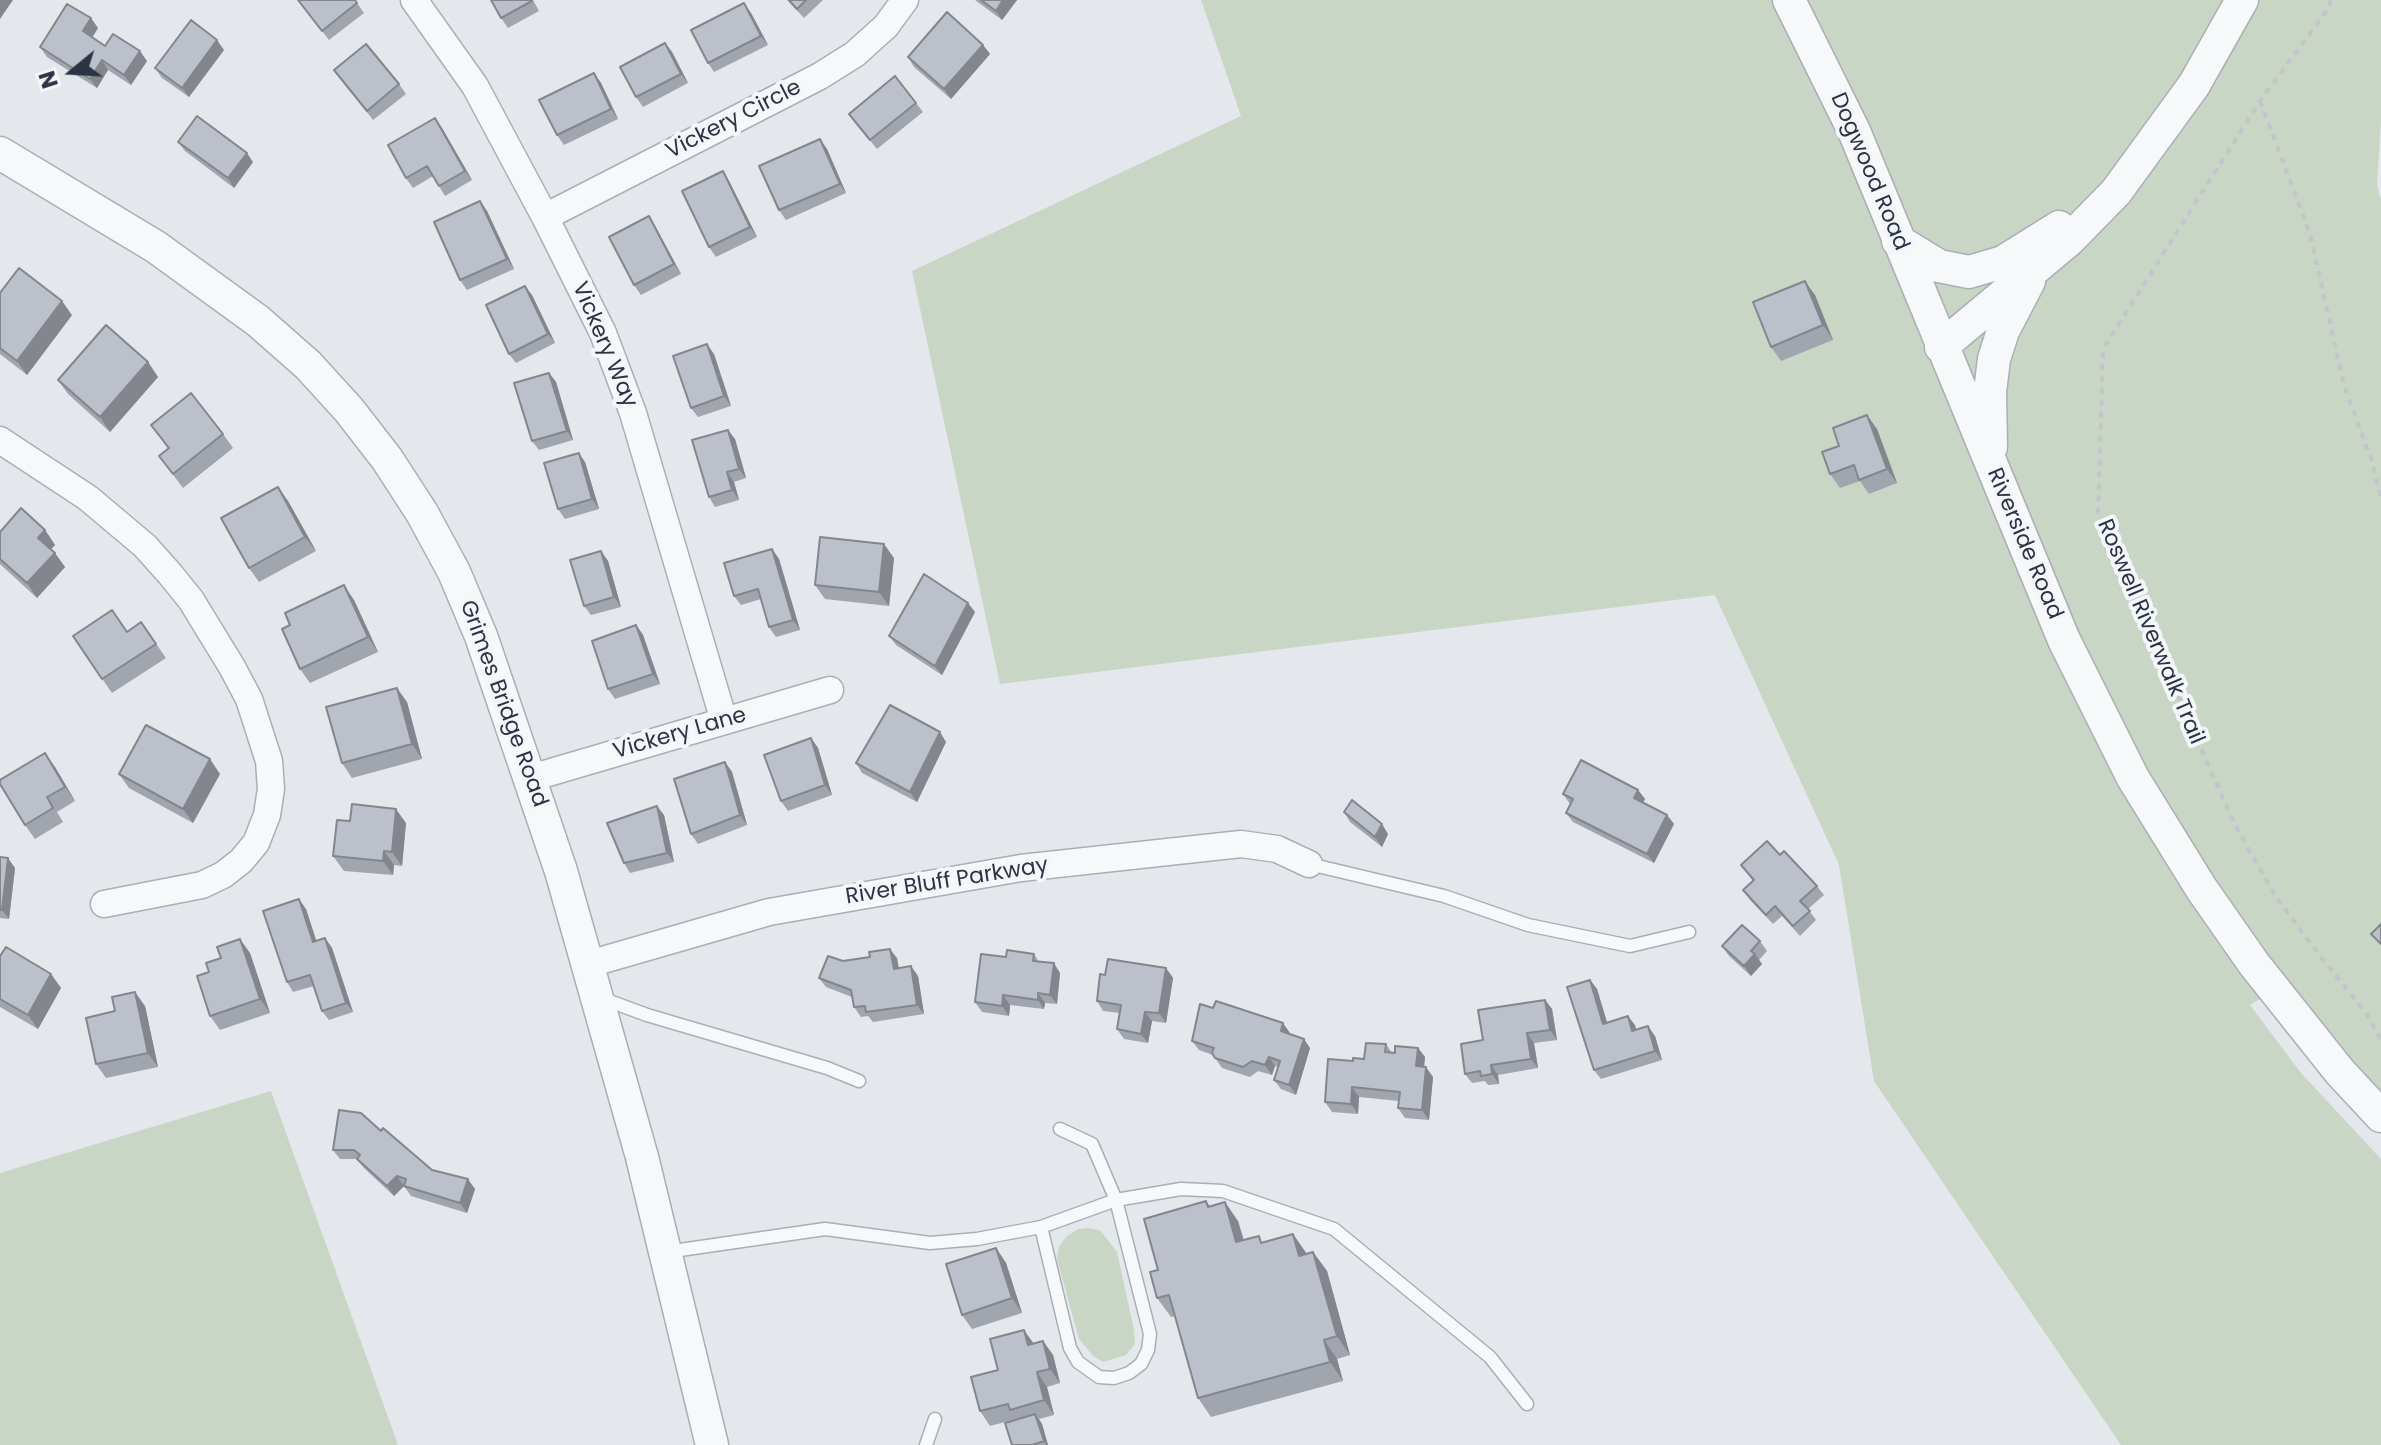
<!DOCTYPE html>
<style>
body{margin:0}
#map{position:relative;width:2381px;height:1445px;overflow:hidden;background:#e4e7ec;font-family:Poppins,sans-serif}
canvas{display:block}
.north{position:absolute;left:32px;top:32px;width:80px;height:80px;-webkit-text-stroke:6px #f4f6f9;paint-order:stroke;rotate:252deg;font-size:22px;font-weight:700;line-height:32px;text-align:center;color:#2b3445}
.north::after{content:'';display:block;margin:auto;width:28px;height:36px;background:#2b3445;clip-path:polygon(50% 0,100% 100%,50% 72%,0 100%)}
</style>
<div id="map">
<canvas width="2381" height="1445"></canvas>
<div class="north">N</div>
</div>
<script>
const context = document.querySelector('canvas').getContext('2d');
context.lineJoin = 'round';
function fillPath(path, color) { context.fillStyle = color; context.fill(path, 'evenodd'); }
const poly = rows => new Path2D(rows.map(r => 'M' + r).join(''));
function strokePath(path, color, width, dash) { context.strokeStyle = color; context.lineWidth = width; context.lineCap = dash ? 'butt' : 'round'; context.setLineDash(dash || []); context.stroke(path); }
function write(font, color, halo, rows, align = 'center') {
  context.font = font + ' Poppins,sans-serif'; context.lineWidth = 8; context.setLineDash([]); context.textBaseline = 'middle'; context.strokeStyle = halo; context.fillStyle = color; for (const [text, x, y, turn = 0] of rows) {
    context.save(); context.translate(x, y); context.rotate((+turn || 0) * Math.PI / 180); context.textAlign = isNaN(turn) ? turn : align; if (halo) context.strokeText(text, 0, 0); context.fillText(text, 0, 0); context.restore();
  }
}
fillPath(poly([
 [1201,0,2381,0,2381,120,2377,186,2381,199,2381,1116,2273,991,2250,1005,2301,1073,2381,1159,2381,1445,2121,1445,1874,1081,1839,865,1715,595,1000,684,912,271,1241,116],
 [271,1091,398,1445,0,1445,0,1173],
 [1088,1228,1100,1230,1117,1252,1134,1330,1135,1344,1126,1355,1103,1362,1093,1356,1079,1339,1057,1259,1059,1246,1067,1236,1078,1229]
]), '#c9d6c5');
const service = poly([
 [1309,864,1444,896,1528,925,1630,946,1689,932],
 [601,998,647,1015,827,1068,859,1081],
 [1041,1227,1070,1348,1078,1362,1099,1377,1114,1378,1129,1373,1141,1364,1148,1350,1150,1334,1116,1200,1092,1144,1060,1129],
 [666,1252,825,1229,930,1243,977,1239,1041,1227,1116,1200,1181,1189,1223,1191,1334,1229,1490,1357,1527,1404],
 [926,1445,935,1419]
]);
const minor = poly([
 [414,0,475,86,545,217,603,333,633,413,724,721],
 [545,217,820,76,855,54,886,26,905,0],
 [0,440,88,498,145,546,170,574,191,600,232,667,249,699,269,761,271,789,267,815,256,843,241,861,223,875,202,885,104,904],
 [531,778,830,690],
 [589,964,769,912,1021,868,1241,844,1277,849,1309,864]
]);
const tertiary = poly([
 [1789,0,1854,131,2064,640,2133,778,2201,888,2254,964,2340,1072,2381,1116],
 [0,153,156,247,258,321,308,365,349,410,387,459,422,513,454,572,481,636,561,871,642,1157,712,1445],
 [1898,241,1939,266,1969,272,2003,262,2059,227],
 [1941,347,2069,240,2116,192,2194,85,2242,0],
 [1991,447,1990,392,1994,359,2003,331,2029,281]
]);
strokePath(service, '#a9aeb7', 15);
strokePath(minor, '#a9aeb7', 29);
strokePath(tertiary, '#a9aeb7', 35);
strokePath(poly([
 [2331,0,2328,9,2260,101,2103,349,2098,515,2233,821,2274,894,2320,956,2366,1013,2381,1040],
 [2260,101,2310,234,2344,386,2372,461,2381,499]
]), '#c2c5cb', 4, [6, 6]);
strokePath(service, '#f7f8fa', 12);
strokePath(minor, '#f7f8fa', 26);
strokePath(tertiary, '#f7f8fa', 32);
fillPath(poly([
 [298,0,355,0,364,13,329,40],
 [533,0,539,11,508,28,501,18],
 [787,0,823,0,804,18],
 [975,0,1017,0,1002,20],
 [751,13,768,45,714,72,708,63],
 [98,28,92,37,105,46,147,61,131,85,108,70,97,88,47,57,40,47],
 [665,43,672,52,688,83,643,107,636,97],
 [983,45,990,54,951,99,914,67,908,57],
 [224,50,189,97,162,78,155,68],
 [334,70,399,84,406,94,373,120],
 [594,73,601,83,618,119,564,145,557,135],
 [916,103,923,112,877,149,849,114],
 [442,128,472,180,445,196,433,176,413,188,406,178],
 [820,139,827,149,846,193,786,220,779,210],
 [178,142,253,162,234,188,185,151],
 [723,171,729,181,757,237,716,257,709,247],
 [480,201,487,211,514,269,467,290,460,280],
 [649,216,655,226,681,274,641,295,634,285],
 [0,293,72,315,27,375,0,354],
 [532,295,555,343,516,363,509,354],
 [1815,295,1833,340,1781,361,1771,347],
 [714,354,731,406,698,417,691,408],
 [148,362,158,377,110,432,68,394,58,380],
 [549,373,556,382,573,440,539,450,532,441],
 [151,425,223,434,233,448,183,488,159,456,168,449],
 [1877,429,1897,483,1869,494,1860,481,1840,488,1830,474,1839,446],
 [735,439,746,478,734,482,739,500,715,507,709,497],
 [585,462,599,509,565,519,558,509],
 [278,487,288,501,316,551,259,582,249,568],
 [45,530,55,545,51,549,65,567,37,598,0,564,0,532],
 [772,549,779,559,800,630,776,637,769,627,761,599,741,605,734,596],
 [601,551,608,561,621,607,591,615,584,606],
 [894,558,889,606,825,599,815,585],
 [354,600,378,652,310,683,300,669],
 [975,612,942,675,896,645,889,636],
 [141,622,166,658,112,693,73,636,127,632],
 [636,625,643,635,660,684,615,699,608,689],
 [407,702,422,759,352,778,342,763],
 [811,738,818,748,832,795,788,811,781,801],
 [946,742,917,802,862,773,856,763],
 [725,762,732,772,747,825,698,844,691,834],
 [55,767,75,801,57,812,63,822,35,839,25,825],
 [119,774,220,774,193,823,129,788],
 [1638,790,1645,799,1643,803,1667,815,1674,824,1654,863,1573,822,1566,813,1570,804,1563,794],
 [1344,812,1388,834,1382,847,1350,822],
 [664,815,674,862,630,873,624,863],
 [350,821,406,823,402,866,394,865,393,875,344,871,333,856],
 [1780,855,1817,886,1824,895,1808,909,1816,920,1800,936,1782,916,1773,924,1750,900,1743,890,1753,881,1741,865],
 [0,857,15,868,9,919,0,918],
 [306,909,316,941,325,938,332,948,353,1012,329,1020,322,1011,314,986,293,992,287,982],
 [1760,941,1767,951,1759,960,1762,964,1751,976,1729,956,1722,946],
 [250,953,270,1013,220,1030,210,1016],
 [1034,954,1039,962,1060,973,1057,1004,1045,1003,1044,1009,1010,1005,1009,1016,982,1012,975,1002,1006,957],
 [0,956,51,974,61,988,38,1029,0,1007],
 [897,958,899,968,918,976,924,1014,873,1022,868,1016,861,1017,854,1007,852,997,826,987,819,978,843,961],
 [1166,968,1173,978,1166,1023,1152,1021,1148,1043,1124,1039,1117,1029,1120,1013,1103,1011,1097,1001,1105,975],
 [1590,980,1597,989,1607,1022,1635,1025,1636,1030,1655,1036,1662,1060,1601,1079,1594,1070],
 [1545,1000,1552,1009,1557,1040,1534,1043,1538,1068,1498,1075,1499,1084,1488,1085,1485,1081,1472,1083,1465,1074],
 [145,1006,158,1067,106,1078,96,1064],
 [1290,1033,1290,1034,1310,1048,1296,1095,1281,1089,1274,1080,1278,1067,1275,1066,1272,1075,1258,1071,1250,1077,1222,1068,1213,1055,1199,1050,1192,1041],
 [1386,1044,1392,1053,1418,1048,1425,1057,1424,1067,1433,1077,1429,1120,1405,1118,1398,1108,1399,1101,1359,1097,1358,1114,1332,1112,1325,1102,1353,1061,1364,1059],
 [381,1131,432,1170,475,1189,467,1213,411,1196,404,1186,394,1196,364,1168,357,1159,340,1159,333,1150],
 [1206,1201,1210,1206,1238,1221,1244,1240,1263,1242,1293,1234,1307,1254,1313,1252,1327,1271,1350,1355,1337,1359,1343,1381,1211,1417,1198,1398,1175,1316,1171,1317,1157,1298,1158,1270],
 [996,1248,1006,1263,1022,1313,972,1329,962,1315],
 [1043,1341,1053,1355,1060,1383,1047,1387,1054,1415,1039,1419,1042,1424,1048,1445,1012,1445,1016,1419,990,1426,980,1411,998,1370,1034,1344]
]), '#a1a5ae');
fillPath(poly([
 [0,0,13,0,0,19],
 [1003,0,1017,0,1002,20,996,11],
 [744,3,751,13,768,45,761,36],
 [91,18,98,28,90,41,83,31],
 [217,40,224,50,189,97,182,88],
 [665,43,672,52,688,83,681,74],
 [983,45,990,54,951,99,944,89],
 [140,51,147,61,131,85,124,75],
 [102,60,108,70,97,88,90,79],
 [594,73,601,83,618,119,611,109],
 [435,118,442,128,472,180,465,171],
 [820,139,827,149,846,193,840,184],
 [247,153,253,162,234,188,228,178],
 [723,171,729,181,757,237,750,227],
 [480,201,487,211,514,269,507,259],
 [649,216,655,226,681,274,674,264],
 [1805,281,1815,295,1833,340,1823,325],
 [525,286,532,295,555,343,548,334],
 [62,301,72,315,27,375,17,361],
 [707,344,714,354,731,406,724,396],
 [148,362,158,377,110,432,100,417],
 [549,373,556,382,573,440,567,431],
 [1867,415,1877,429,1897,483,1887,469],
 [728,430,735,439,746,478,739,469],
 [579,453,585,462,599,509,592,499],
 [727,472,734,482,739,500,732,490],
 [278,487,288,501,316,551,305,537],
 [45,530,55,545,48,552,38,538],
 [884,544,894,558,889,606,879,592],
 [772,549,779,559,800,630,793,620],
 [601,551,608,561,621,607,614,597],
 [55,553,65,567,37,598,27,583],
 [344,585,354,600,378,652,368,637],
 [968,603,975,612,942,675,935,666],
 [636,625,643,635,660,684,653,674],
 [397,688,407,702,422,759,412,744],
 [940,732,946,742,917,802,910,792],
 [811,738,818,748,832,795,825,785],
 [45,753,55,767,75,801,65,787],
 [210,759,220,774,193,823,183,809],
 [725,762,732,772,747,825,740,815],
 [1638,790,1645,799,1640,807,1634,798],
 [657,806,664,815,674,862,667,853],
 [396,809,406,823,402,866,392,852],
 [1667,815,1674,824,1654,863,1647,854],
 [1382,824,1388,834,1382,847,1375,837],
 [384,851,394,865,393,875,383,861],
 [8,858,15,868,9,919,2,910],
 [299,899,306,909,320,952,313,942],
 [325,938,332,948,353,1012,346,1003],
 [240,939,250,953,270,1013,260,999],
 [890,949,897,958,900,979,894,969],
 [1755,954,1762,964,1751,976,1744,966],
 [1054,963,1060,973,1057,1004,1050,995],
 [911,966,918,976,924,1014,917,1005],
 [1166,968,1173,978,1166,1023,1159,1013],
 [51,974,61,988,38,1029,28,1015],
 [1590,980,1597,989,1610,1033,1603,1024],
 [135,992,145,1006,158,1067,148,1053],
 [1038,993,1045,1003,1044,1009,1038,1000],
 [1003,995,1010,1005,1009,1016,1002,1006],
 [1545,1000,1552,1009,1557,1040,1550,1030],
 [1145,1012,1152,1021,1148,1043,1141,1034],
 [1628,1016,1635,1025,1639,1041,1632,1031],
 [1283,1023,1290,1033,1288,1041,1281,1031],
 [1648,1026,1655,1036,1662,1060,1655,1051],
 [1527,1033,1534,1043,1538,1068,1531,1059],
 [1304,1039,1310,1048,1296,1095,1289,1085],
 [1418,1048,1425,1057,1423,1076,1416,1066],
 [1269,1057,1275,1066,1272,1075,1265,1065],
 [1491,1065,1498,1075,1499,1084,1492,1074],
 [1426,1067,1433,1077,1429,1120,1422,1110],
 [1352,1087,1359,1097,1358,1114,1351,1104],
 [397,1176,404,1186,394,1196,387,1186],
 [468,1179,475,1189,467,1213,460,1203],
 [1225,1202,1238,1221,1249,1261,1236,1242],
 [1293,1234,1306,1253,1312,1275,1299,1256],
 [996,1248,1006,1263,1022,1313,1012,1298],
 [1313,1252,1327,1271,1350,1355,1337,1336],
 [1024,1330,1034,1344,1028,1345],
 [1324,1340,1337,1359,1343,1381,1330,1362],
 [1043,1341,1053,1355,1060,1383,1050,1369],
 [1037,1372,1047,1387,1054,1415,1044,1400],
 [1035,1414,1042,1424,1048,1445,1046,1445,1044,1441]
]), '#83868d');
const building = poly([
 [298,0,355,0,357,3,322,31,298,0],
 [491,0,532,0,532,1,501,18,491,0],
 [789,0,806,0,797,9,789,0],
 [981,0,1003,0,996,11,981,0],
 [744,3,761,36,708,63,691,30,744,3],
 [67,4,91,18,83,31,105,46,113,34,140,51,124,75,102,60,90,79,40,47,67,4],
 [947,12,983,45,944,89,908,57,947,12],
 [191,20,217,40,182,88,155,68,191,20],
 [665,43,681,74,636,97,620,67,665,43],
 [366,44,399,84,367,111,334,70,366,44],
 [594,73,611,109,557,135,539,100,594,73],
 [895,76,916,103,870,140,849,114,895,76],
 [197,116,247,153,228,178,178,142,197,116],
 [435,118,465,171,439,186,427,166,406,178,388,145,435,118],
 [820,139,840,184,779,210,759,166,820,139],
 [723,171,750,227,709,247,682,191,723,171],
 [480,201,507,259,460,280,434,222,480,201],
 [649,216,674,264,634,285,609,237,649,216],
 [19,268,62,301,17,361,0,348,0,293,19,268],
 [1805,281,1823,325,1771,347,1753,302,1805,281],
 [525,286,548,334,509,354,486,305,525,286],
 [106,325,148,362,100,417,58,380,106,325],
 [707,344,724,396,691,408,673,356,707,344],
 [549,373,567,431,532,441,514,383,549,373],
 [191,393,223,434,173,474,159,456,169,448,151,425,191,393],
 [1867,415,1887,469,1859,480,1854,465,1830,474,1822,452,1839,446,1833,428,1867,415],
 [728,430,739,469,727,472,732,490,709,497,692,440,728,430],
 [579,453,592,499,558,509,544,463,579,453],
 [278,487,305,537,249,568,221,518,278,487],
 [21,508,45,530,38,538,55,553,27,583,0,559,0,532,21,508],
 [820,537,884,544,879,592,815,585,820,537],
 [772,549,793,620,769,627,758,589,734,596,724,563,772,549],
 [601,551,614,597,584,606,570,560,601,551],
 [924,574,968,603,935,666,889,636,924,574],
 [344,585,368,637,300,669,282,629,290,625,285,613,344,585],
 [112,610,127,632,141,622,156,644,102,679,73,636,112,610],
 [636,625,653,674,608,689,592,641,636,625],
 [397,688,412,744,342,763,326,707,397,688],
 [890,705,940,732,910,792,856,763,890,705],
 [146,725,210,759,183,809,119,774,146,725],
 [811,738,825,785,781,801,764,755,811,738],
 [45,753,65,787,47,797,53,808,25,825,0,784,0,780,45,753],
 [1581,760,1638,790,1634,798,1667,815,1647,854,1566,813,1573,799,1563,794,1581,760],
 [725,762,740,815,691,834,674,779,725,762],
 [1352,800,1382,824,1375,837,1344,812,1352,800],
 [352,804,396,809,392,852,384,851,383,861,333,856,337,820,350,821,352,804],
 [657,806,667,853,624,863,607,823,657,806],
 [1767,841,1780,855,1784,851,1817,886,1800,901,1810,911,1793,926,1775,906,1766,915,1743,890,1754,880,1741,865,1767,841],
 [0,857,8,858,2,910,0,910,0,857],
 [299,899,313,942,325,938,346,1003,322,1011,310,975,287,982,263,911,299,899],
 [2381,924,2381,944,2371,934,2381,924],
 [1742,925,1760,941,1751,951,1755,954,1744,966,1722,946,1742,925],
 [240,939,260,999,210,1016,197,976,209,972,206,963,221,958,217,947,240,939],
 [6,947,51,974,28,1015,0,999,0,956,6,947],
 [890,949,894,969,911,966,917,1005,866,1012,865,1006,854,1007,851,990,819,978,828,956,843,961,870,957,869,952,890,949],
 [1007,950,1034,954,1033,961,1054,963,1050,995,1038,993,1038,1000,1003,995,1002,1006,975,1002,981,954,1006,957,1007,950],
 [1108,959,1166,968,1159,1013,1145,1012,1141,1034,1117,1029,1121,1005,1097,1001,1100,974,1105,975,1108,959],
 [1590,980,1603,1024,1628,1016,1632,1031,1648,1026,1655,1051,1594,1070,1567,987,1590,980],
 [135,992,148,1053,96,1064,86,1018,115,1011,112,997,135,992],
 [1545,1000,1550,1030,1527,1033,1531,1059,1491,1065,1492,1074,1481,1076,1480,1071,1465,1074,1461,1044,1483,1040,1478,1010,1545,1000],
 [1216,1001,1283,1023,1281,1031,1304,1039,1289,1085,1274,1080,1280,1061,1269,1057,1265,1065,1252,1061,1243,1067,1215,1058,1212,1053,1214,1048,1192,1041,1200,1004,1213,1008,1216,1001],
 [1366,1043,1386,1044,1385,1052,1395,1053,1395,1046,1418,1048,1416,1066,1426,1067,1422,1110,1398,1108,1400,1092,1352,1087,1351,1104,1325,1102,1328,1059,1353,1061,1353,1058,1364,1059,1366,1043],
 [339,1110,361,1113,381,1131,383,1128,432,1170,468,1179,460,1203,404,1186,406,1179,397,1176,387,1186,357,1159,360,1155,354,1150,333,1150,339,1110],
 [1206,1201,1208,1207,1225,1202,1236,1242,1259,1236,1261,1243,1293,1234,1299,1256,1313,1252,1337,1336,1324,1340,1330,1362,1198,1398,1169,1295,1157,1298,1150,1272,1158,1270,1144,1219,1206,1201],
 [996,1248,1012,1298,962,1315,946,1264,996,1248],
 [1024,1330,1028,1345,1043,1341,1050,1369,1037,1372,1044,1400,1010,1410,1008,1404,980,1411,971,1377,998,1370,990,1339,1024,1330],
 [1035,1414,1044,1441,1032,1445,1012,1445,1005,1423,1035,1414]
]);
fillPath(building, '#bbc0ca');
strokePath(building, '#83868d', 2);
write('22px', '#2b3445', '#f4f6f9', [
 ["Vickery Circle",734,120,-27],
 ["Dogwood Road",1869,172,67],
 ["Vickery Way",604,345,67],
 ["Riverside Road",2024,544,67],
 ["Roswell Riverwalk Trail",2150,632,67],
 ["Grimes Bridge Road",503,704,70],
 ["Vickery Lane",680,734,-16],
 ["River Bluff Parkway",947,882,-9]
]);
</script>
